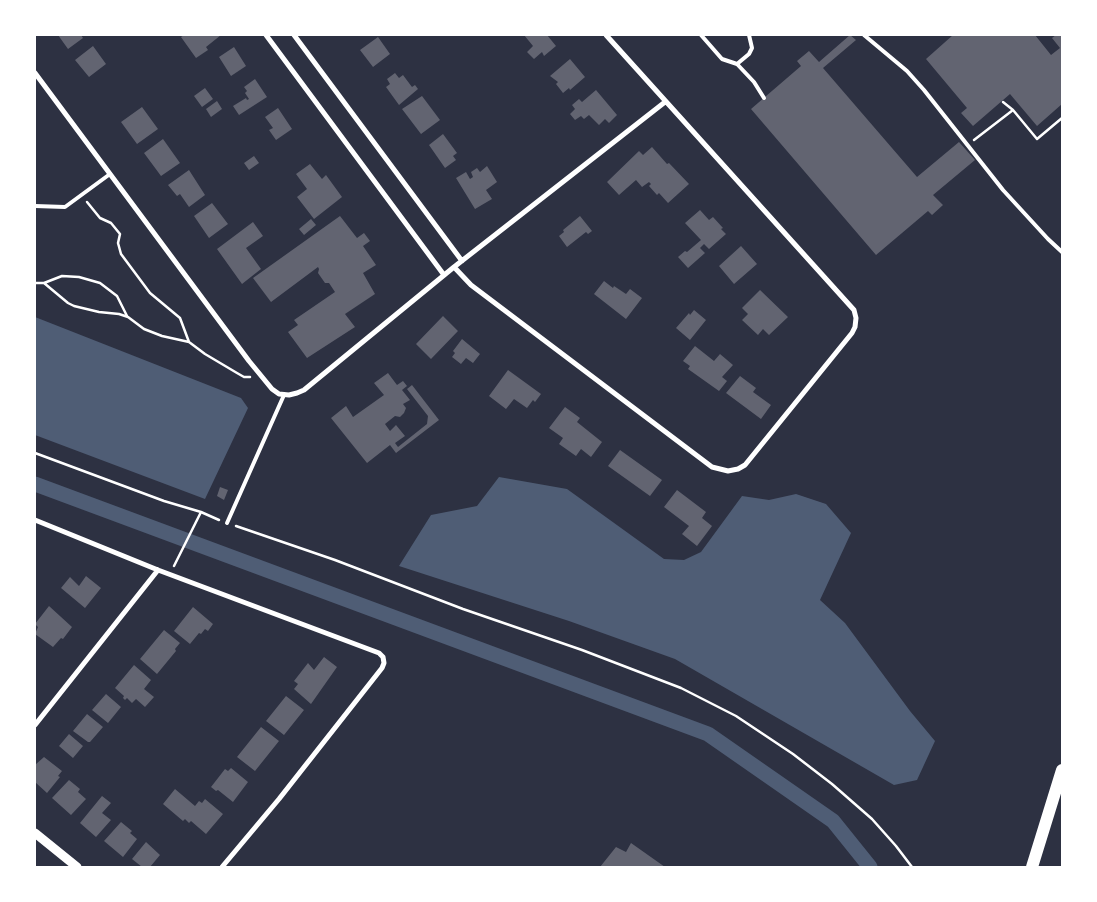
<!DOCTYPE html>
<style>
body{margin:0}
#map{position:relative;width:1097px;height:902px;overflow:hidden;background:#2d3142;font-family:"Asap Condensed",sans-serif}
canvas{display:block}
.frame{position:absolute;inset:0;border:36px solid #fff;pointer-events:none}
</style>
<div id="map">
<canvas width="1097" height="902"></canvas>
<div class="frame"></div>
</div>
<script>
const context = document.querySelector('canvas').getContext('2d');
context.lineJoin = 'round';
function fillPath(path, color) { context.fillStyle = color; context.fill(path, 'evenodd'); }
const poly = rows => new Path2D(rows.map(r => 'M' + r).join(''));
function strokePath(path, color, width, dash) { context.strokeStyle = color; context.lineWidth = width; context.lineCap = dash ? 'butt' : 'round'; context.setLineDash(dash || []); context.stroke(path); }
fillPath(poly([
 [35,317,241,398,248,408,205,499,35,435],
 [499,477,567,489,664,559,684,560,701,552,742,496,769,500,796,494,826,504,851,533,820,600,845,623,910,711,935,741,917,780,894,785,675,659,569,621,399,566,431,515,477,506]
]), '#4f5d75');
strokePath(poly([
 [35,484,708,734,833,821,870,867]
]), '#4f5d75', 15);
fillPath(poly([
 [58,35,81,35,83,38,68,49],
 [184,35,221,35,206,47,208,50,196,58,181,37],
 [524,35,547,35,556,46,544,56,542,52,534,59,527,52,533,46],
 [850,35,856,40,823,68,917,177,959,142,975,160,933,195,943,205,932,215,928,211,876,255,751,109,801,66,797,61,809,51,819,62],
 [953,35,1035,35,1051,55,1060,48,1052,38,1056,35,1062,35,1062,104,1037,126,1010,94,973,126,961,113,967,108,926,59],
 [378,37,390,54,373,67,360,50],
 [93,46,106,64,89,77,75,60],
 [234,47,246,66,231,76,219,57],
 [570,59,585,77,570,90,569,88,563,93,556,84,558,82,550,76],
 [395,73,399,78,403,75,412,87,415,85,418,89,399,105,386,87,390,84,387,79],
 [255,79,267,97,239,115,233,106,246,98,247,100,249,99,245,93,247,91,244,87],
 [205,88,213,99,202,107,194,96],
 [596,90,617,115,609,123,605,119,599,125,589,115,584,119,581,116,575,120,570,114,575,109,572,105,579,99,582,102],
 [422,96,440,120,421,134,402,109],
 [217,101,222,109,211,117,206,109],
 [142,107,158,129,137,144,121,122],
 [278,108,292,129,276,140,269,130,273,128,265,117],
 [443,134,457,153,453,156,456,160,445,168,429,145],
 [163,139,180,163,161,176,144,153],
 [652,147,667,164,669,163,689,184,668,203,659,193,657,195,649,186,651,184,649,182,642,187,636,180,619,195,607,182,639,151,643,155],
 [254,156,259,163,249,170,244,163],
 [310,164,322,179,326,175,342,197,314,219,297,197,307,189,296,174],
 [487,166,497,182,486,190,492,199,475,209,456,178,466,172,470,179,473,177,471,172,477,168,480,172],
 [189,170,205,195,189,207,180,194,177,196,168,185],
 [212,203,228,224,209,238,194,216],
 [700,210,709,220,713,217,723,228,721,229,726,234,709,249,704,244,700,248,705,253,688,268,678,257,685,251,687,252,701,240,685,223],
 [340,216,357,238,364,233,370,241,363,246,376,265,363,273,375,294,345,314,355,327,307,358,288,332,298,325,294,320,335,292,329,283,325,283,318,273,319,269,318,267,271,302,253,278],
 [580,216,592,231,588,234,586,232,567,247,559,236,564,232,563,230],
 [311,219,316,225,304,235,299,229],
 [253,222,263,236,246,248,261,269,242,284,217,249],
 [741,246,757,264,734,284,719,266],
 [604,281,613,288,614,286,626,294,630,289,642,298,626,319,594,294],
 [760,290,788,317,769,335,763,329,758,335,742,320,748,314,742,308],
 [694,310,706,320,690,340,676,328,689,313,690,315],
 [443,316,458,331,431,359,416,344],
 [462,339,480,354,473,363,466,358,461,364,452,357,455,353,453,351],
 [695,346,714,361,720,354,733,365,722,377,727,381,719,391,688,369,690,366,683,361],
 [508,370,541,394,535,402,533,400,527,408,514,399,506,409,489,396],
 [388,373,397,385,403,381,407,386,402,390,410,400,403,404,406,408,404,413,400,417,395,416,385,424,390,431,396,425,405,436,395,443,398,447,427,424,428,416,407,389,412,385,439,420,396,453,390,445,367,463,331,418,346,406,353,417,384,395,374,383],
 [740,376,756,388,753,392,771,405,761,419,726,393],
 [565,407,580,418,577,422,602,442,591,457,581,449,576,456,559,444,563,438,549,428],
 [620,450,662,480,650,496,608,466],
 [220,487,228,490,224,500,217,496],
 [677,490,706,512,702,518,712,526,697,546,682,534,689,526,664,507],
 [86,576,101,588,85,608,61,588,70,577,79,586],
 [49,606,72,627,63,639,61,638,53,647,35,634,38,627,35,624],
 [193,607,213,624,208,631,205,629,201,634,199,633,190,644,174,631],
 [164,630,180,643,175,649,176,651,157,674,140,659],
 [324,657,337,667,311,704,294,689,298,684,294,681,308,663,314,670],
 [134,665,151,680,144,689,154,697,145,707,136,699,132,703,127,698,125,700,123,698,124,696,115,688],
 [106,694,121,707,108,723,92,710],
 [286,696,304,710,284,735,266,721],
 [87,714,103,727,90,742,88,742,73,731],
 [261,727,279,741,255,771,237,757],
 [69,734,83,746,73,758,59,746],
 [44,757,62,771,58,776,60,777,47,793,35,782,35,765],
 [231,768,248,782,233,802,218,790,216,791,211,787,225,769,228,771],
 [69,780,80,789,78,792,86,799,71,815,52,798],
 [175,789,195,806,199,801,202,803,205,799,223,814,206,834,191,821,189,823,185,819,183,821,163,804],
 [102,796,111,803,102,813,111,820,96,837,80,823],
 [121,822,132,831,130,833,137,839,123,857,104,841],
 [146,842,160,855,150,867,142,867,132,859],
 [631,843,665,867,600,867,616,847,626,852]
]), '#626471');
strokePath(poly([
 [1003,102,1013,110,1037,139,1062,118],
 [974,140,1013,110],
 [87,202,100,218,111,223,120,234,118,243,121,254,150,293,180,318,189,342,205,354,237,373,244,377,250,377],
 [35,283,44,283,68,303,74,306,99,312,119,314,128,317,144,329,162,336,189,342],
 [44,283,62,276,79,277,100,283,117,296,127,316],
 [35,453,164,501,201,512,219,520],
 [236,526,335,560,463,609,582,650,681,688,736,716,793,754,832,784,872,819,896,846,912,867],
 [174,566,201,512]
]), '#fff', 2.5);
strokePath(poly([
 [701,35,722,59,737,64,754,82,764,98],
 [864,35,907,71,924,90,1003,190,1048,239,1062,252],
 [737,64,749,54,752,48,749,35],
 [35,206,65,207,110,174],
 [227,523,284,395]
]), '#fff', 4);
strokePath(poly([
 [266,35,444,275],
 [294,35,462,261],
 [35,73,249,361,272,389,279,394,289,395,297,393,304,390,454,267,665,102],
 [454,267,471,285,712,467,728,471,738,469,745,465,852,333,855,327,856,318,854,310,606,35],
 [35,520,158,570,379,653,383,657,384,663,382,668,279,799,222,867],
 [35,725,158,570]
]), '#fff', 5);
strokePath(poly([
 [35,833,77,867]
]), '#fff', 9);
strokePath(poly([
 [1032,867,1062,770]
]), '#fff', 12);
</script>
